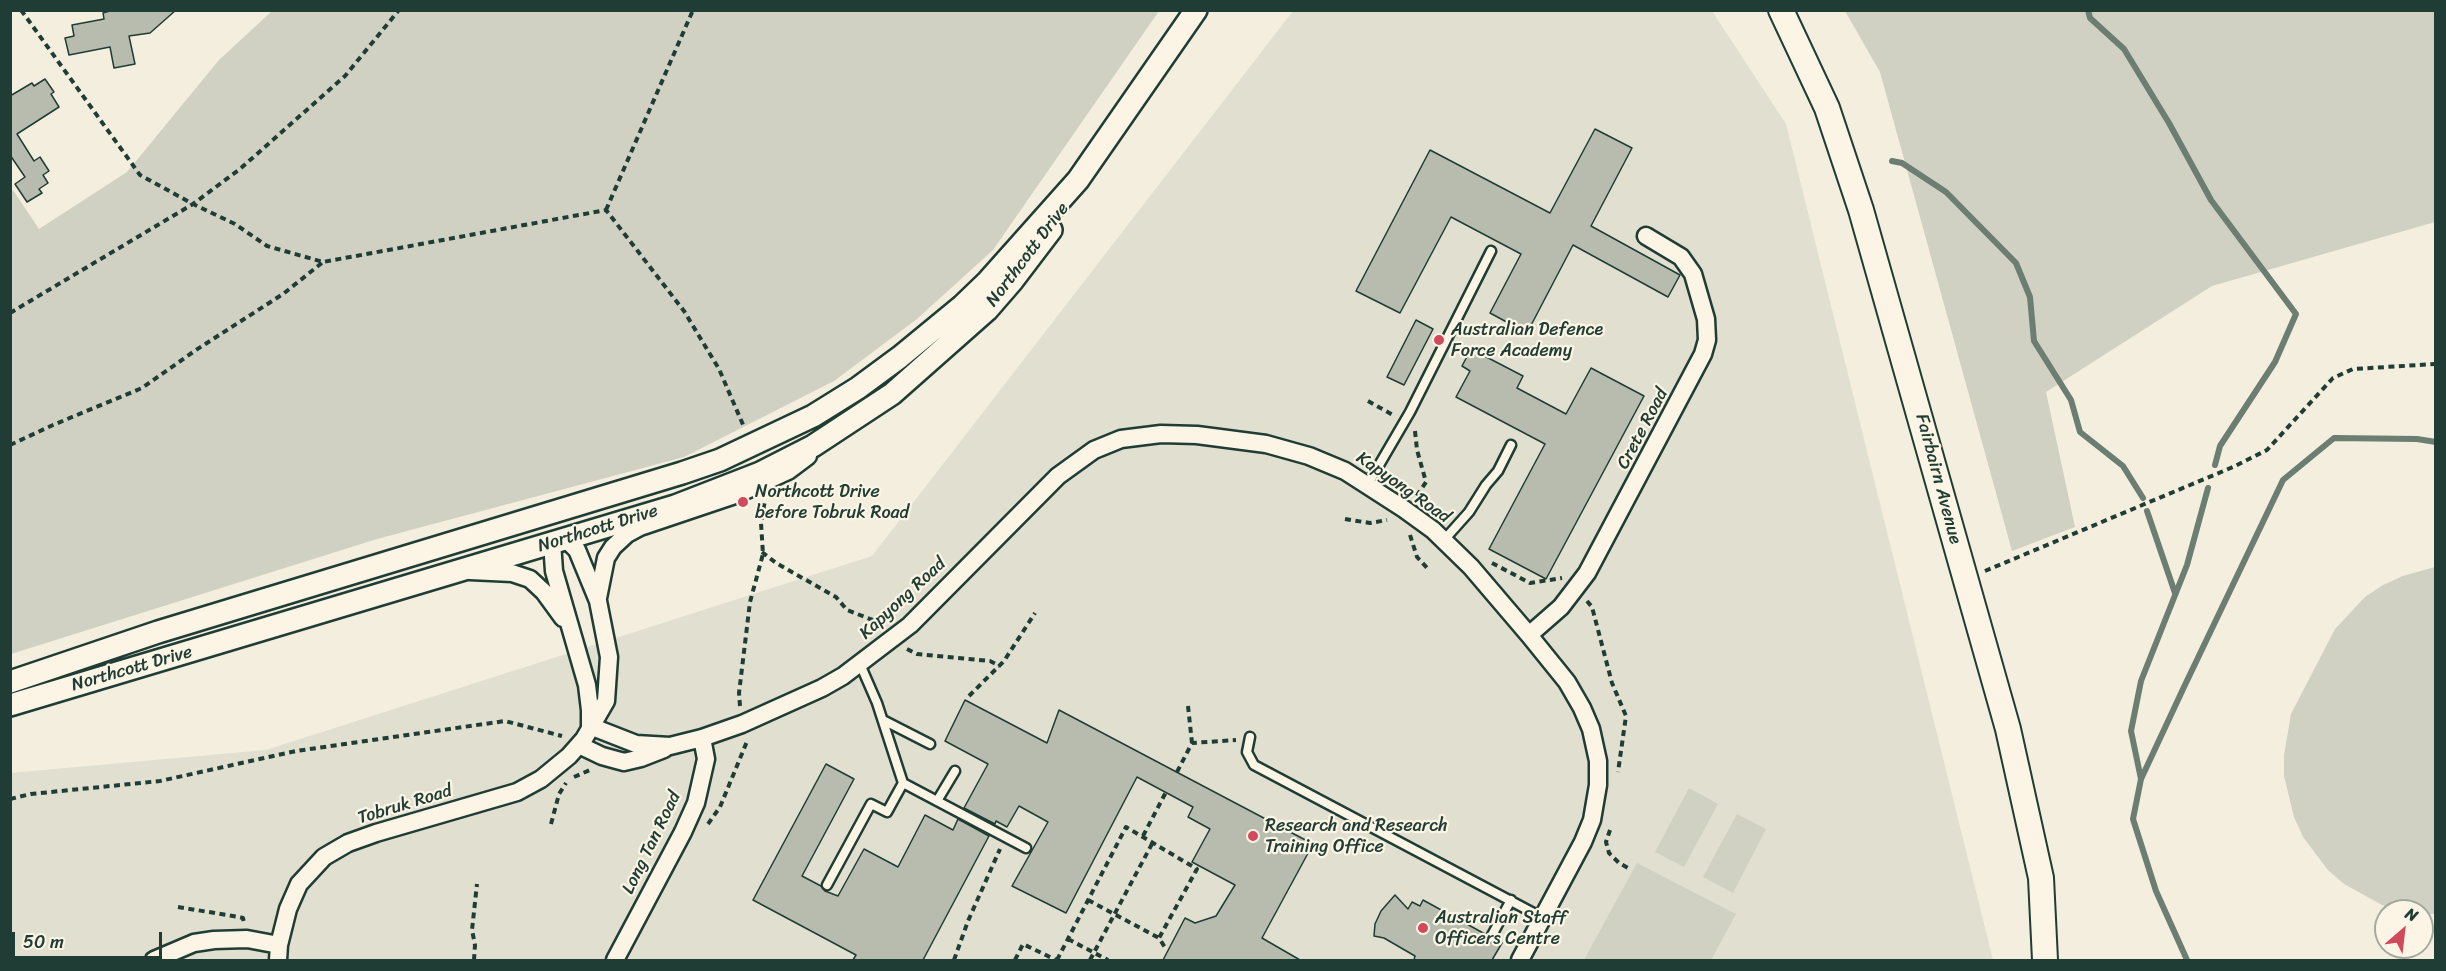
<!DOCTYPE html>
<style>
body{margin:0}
#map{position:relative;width:2446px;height:971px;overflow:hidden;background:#f3eede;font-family:Sriracha,sans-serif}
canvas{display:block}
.frame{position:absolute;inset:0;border:12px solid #1f3d34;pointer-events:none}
.north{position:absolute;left:2374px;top:899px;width:60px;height:60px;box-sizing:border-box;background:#fcf5e5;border:2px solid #a4ab9e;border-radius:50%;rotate:28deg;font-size:16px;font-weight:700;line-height:24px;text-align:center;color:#1f3d34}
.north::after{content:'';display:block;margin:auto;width:21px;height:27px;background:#d1495b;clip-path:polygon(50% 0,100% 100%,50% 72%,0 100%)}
.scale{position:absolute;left:12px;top:932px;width:150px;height:27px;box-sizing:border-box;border:3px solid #1f3d34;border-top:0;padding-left:8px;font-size:18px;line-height:21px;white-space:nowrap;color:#1f3d34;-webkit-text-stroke:4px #fcf5e5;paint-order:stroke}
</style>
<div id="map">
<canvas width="2446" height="971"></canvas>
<div class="frame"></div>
<div class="north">N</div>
<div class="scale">50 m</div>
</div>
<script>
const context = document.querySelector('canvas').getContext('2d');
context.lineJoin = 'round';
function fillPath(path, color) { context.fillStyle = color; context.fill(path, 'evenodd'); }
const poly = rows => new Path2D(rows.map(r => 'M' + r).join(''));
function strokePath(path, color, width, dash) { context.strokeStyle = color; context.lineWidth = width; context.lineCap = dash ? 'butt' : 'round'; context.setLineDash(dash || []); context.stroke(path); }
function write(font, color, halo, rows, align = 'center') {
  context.font = font + ' Sriracha,sans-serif'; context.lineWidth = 4.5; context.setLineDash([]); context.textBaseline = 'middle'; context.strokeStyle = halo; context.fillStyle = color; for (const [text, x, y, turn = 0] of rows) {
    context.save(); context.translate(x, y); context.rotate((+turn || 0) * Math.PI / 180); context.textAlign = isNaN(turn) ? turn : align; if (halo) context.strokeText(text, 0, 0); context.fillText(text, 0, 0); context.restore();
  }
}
fillPath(poly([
 [1293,11,1712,11,1786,124,1993,960,11,960,10,773,266,750,872,556]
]), '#e1dfd0');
fillPath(poly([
 [272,11,272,10,1159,11,993,250,917,319,834,381,684,457,377,539,11,654,11,192,13,190,39,229,127,172,219,60],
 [1845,11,2435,11,2435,222,2212,286,2046,392,2075,527,2012,551,1880,72],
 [2435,567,2436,914,2422,914,2422,911,2402,911,2382,905,2344,884,2328,870,2303,837,2294,817,2284,776,2284,755,2291,714,2335,629,2365,597,2383,585,2403,576],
 [1689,788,1718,804,1684,867,1655,852],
 [1737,814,1766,829,1733,893,1703,877],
 [1637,863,1736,914,1711,960,1584,960]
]), '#d0d1c2');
strokePath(poly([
 [2088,10,2090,18,2124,49,2169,123,2211,200,2296,314,2275,362,2220,446,2215,465],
 [1892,161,1902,163,1946,192,2016,263,2030,297,2034,341,2071,400,2080,432,2123,466,2143,498],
 [2147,511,2175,593],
 [2141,779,2131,731,2141,681,2187,565,2208,488],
 [2187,960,2156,891,2133,819,2141,779,2184,687,2283,480,2334,438,2417,439,2436,442]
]), '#6c7d72', 6);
const building = poly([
 [113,10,176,10,150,33,129,36,135,64,114,68,110,47,69,55,65,38,74,36,72,25,104,19,103,13,113,10],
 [45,79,54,92,51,94,59,107,17,134,34,161,40,157,49,171,43,175,48,183,39,189,42,193,27,202,15,184,25,177,10,155,10,96,32,83,34,86,45,79],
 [1595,129,1632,148,1591,226,1680,275,1668,297,1573,245,1527,333,1490,313,1521,254,1451,217,1400,313,1356,291,1430,150,1550,213,1595,129],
 [1416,320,1433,329,1404,385,1387,377,1416,320],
 [1471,349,1523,376,1517,388,1566,414,1591,368,1644,396,1546,579,1489,549,1545,444,1456,397,1470,371,1462,366,1471,349],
 [965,700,1047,743,1059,710,1313,844,1262,938,1300,960,1163,960,1185,918,1195,923,1216,916,1235,885,1192,862,1210,829,1188,817,1193,807,1137,777,1066,913,1012,886,1048,822,1019,806,1007,827,996,821,995,824,964,808,988,764,945,741,965,700],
 [826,764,854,779,802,876,821,886,825,891,838,896,864,849,898,867,925,815,953,830,958,819,989,836,923,960,853,960,856,955,753,900,826,764],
 [1395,895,1408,909,1412,902,1420,906,1423,900,1485,934,1485,940,1489,943,1497,940,1502,943,1492,960,1414,960,1415,956,1384,938,1374,936,1375,924,1381,911,1395,895]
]);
fillPath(building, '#b8bcae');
strokePath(building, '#1f3d34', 1.5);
const service = poly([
 [1368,484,1410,412,1491,251],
 [1444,540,1469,512,1486,485,1498,471,1511,445],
 [883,720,930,744],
 [1250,737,1247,752,1254,765,1543,918],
 [903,783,1026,848],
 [937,801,955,771],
 [827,885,871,804,887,812,903,783,877,703,860,664],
 [1491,937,1511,900]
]);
const minor = poly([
 [552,542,554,571,587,685,590,710,590,726],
 [470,571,512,573,530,579,544,592,563,618],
 [598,598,606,558,613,547,627,534,640,527,738,494,788,471,808,456],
 [1529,635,1561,607,1587,573,1703,354,1707,340,1706,319,1693,274,1681,257,1646,236],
 [590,726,636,744,670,746,702,738,742,724,822,688,843,676,910,625,1058,476,1094,450,1121,439,1161,434,1197,435,1266,444,1309,456,1345,471,1404,509,1433,530,1471,567,1529,635,1567,682,1582,708,1591,729,1598,761,1598,785,1592,820,1583,842,1520,960],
 [579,745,602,756,624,762,641,758,664,749],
 [154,960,194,943,214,940,247,939,279,945],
 [278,960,279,945,288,909,299,884,324,857,348,843,376,833,517,792,541,779,569,756,584,739,606,701,609,657,598,601,577,550,565,538],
 [615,960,683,832,696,803,706,759,702,738]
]);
const tertiary = poly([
 [10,682,158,632,682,473,720,460,813,416,858,388,900,357,962,306,988,281,1078,180,1196,10],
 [10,705,675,506,760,473,813,446,892,394,987,310,1013,280,1051,230]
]);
const secondary = poly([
 [1781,10,1827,108,1861,210,2008,729,2041,878,2045,960]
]);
strokePath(service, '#1f3d34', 13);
strokePath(minor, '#1f3d34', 21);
strokePath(tertiary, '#1f3d34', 26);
strokePath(secondary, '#1f3d34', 28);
strokePath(poly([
 [21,10,140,175,193,204,235,224,267,246,323,262,606,210,684,311,719,369,744,427],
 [606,210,693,10],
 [10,313,193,204,240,169,345,76,399,10],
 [1368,401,1393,415],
 [1415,431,1417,450,1426,482,1416,497],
 [10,445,53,425,142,388,196,350,283,294,323,262],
 [1345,519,1370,523,1387,520],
 [1410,535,1417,557,1429,570],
 [762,552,776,563,836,597,847,610,883,624],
 [1492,563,1530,583,1562,578],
 [1985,571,2233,467,2267,450,2333,378,2353,369,2436,364],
 [1587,601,1592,607,1612,683,1626,716,1618,772],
 [907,649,917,654,990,661,1000,666],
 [969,696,1004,661,1035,613],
 [740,706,739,693,750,602,763,554,761,523,765,500],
 [1188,706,1192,743],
 [1177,772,1192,743,1236,740],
 [574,777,590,770],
 [10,799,31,794,160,781,296,751,505,721,562,736],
 [551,824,559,794,566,783],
 [708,824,720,807,748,739],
 [1610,830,1606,842,1609,853,1619,863,1630,869],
 [1143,836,1166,792],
 [1088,900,1159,938],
 [178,907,239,917,243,918,244,923],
 [1068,939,1108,960],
 [474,960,475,945,472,930,477,884],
 [954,960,968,921,1000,849],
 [1015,960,1023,944,1056,960],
 [1057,960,1126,827,1197,869,1159,938,1166,949],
 [1090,960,1153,842]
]), '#1f3d34', 4, [6, 4.5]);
strokePath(service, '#fcf5e5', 8);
strokePath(minor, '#fcf5e5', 16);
strokePath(tertiary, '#fcf5e5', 21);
strokePath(secondary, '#fcf5e5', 24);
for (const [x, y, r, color] of [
 [1439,340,6,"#d1495b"],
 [743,502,6,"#d1495b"],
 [1253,836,6,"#d1495b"],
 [1423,928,6,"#d1495b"]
]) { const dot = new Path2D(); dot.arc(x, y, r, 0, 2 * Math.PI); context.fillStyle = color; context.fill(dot); strokePath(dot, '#fcf5e5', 2); }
write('18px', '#1f3d34', '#fcf5e5', [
 ["Northcott Drive",1028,255,-53],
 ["Crete Road",1643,429,-62],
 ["Fairbairn Avenue",1938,479,75],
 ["Kapyong Road",1403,488,35],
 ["Northcott Drive",598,529,-17],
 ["Kapyong Road",903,599,-43],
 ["Northcott Drive",132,669,-16],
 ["Tobruk Road",405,805,-17],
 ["Long Tan Road",652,843,-64]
]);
write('18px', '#1f3d34', '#fcf5e5', [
 ["Australian Defence",1451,330],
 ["Force Academy",1451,351],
 ["Northcott Drive",755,492],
 ["before Tobruk Road",755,513],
 ["Research and Research",1265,826],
 ["Training Office",1265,847],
 ["Australian Staff",1435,918],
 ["Officers Centre",1435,939]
], 'left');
</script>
